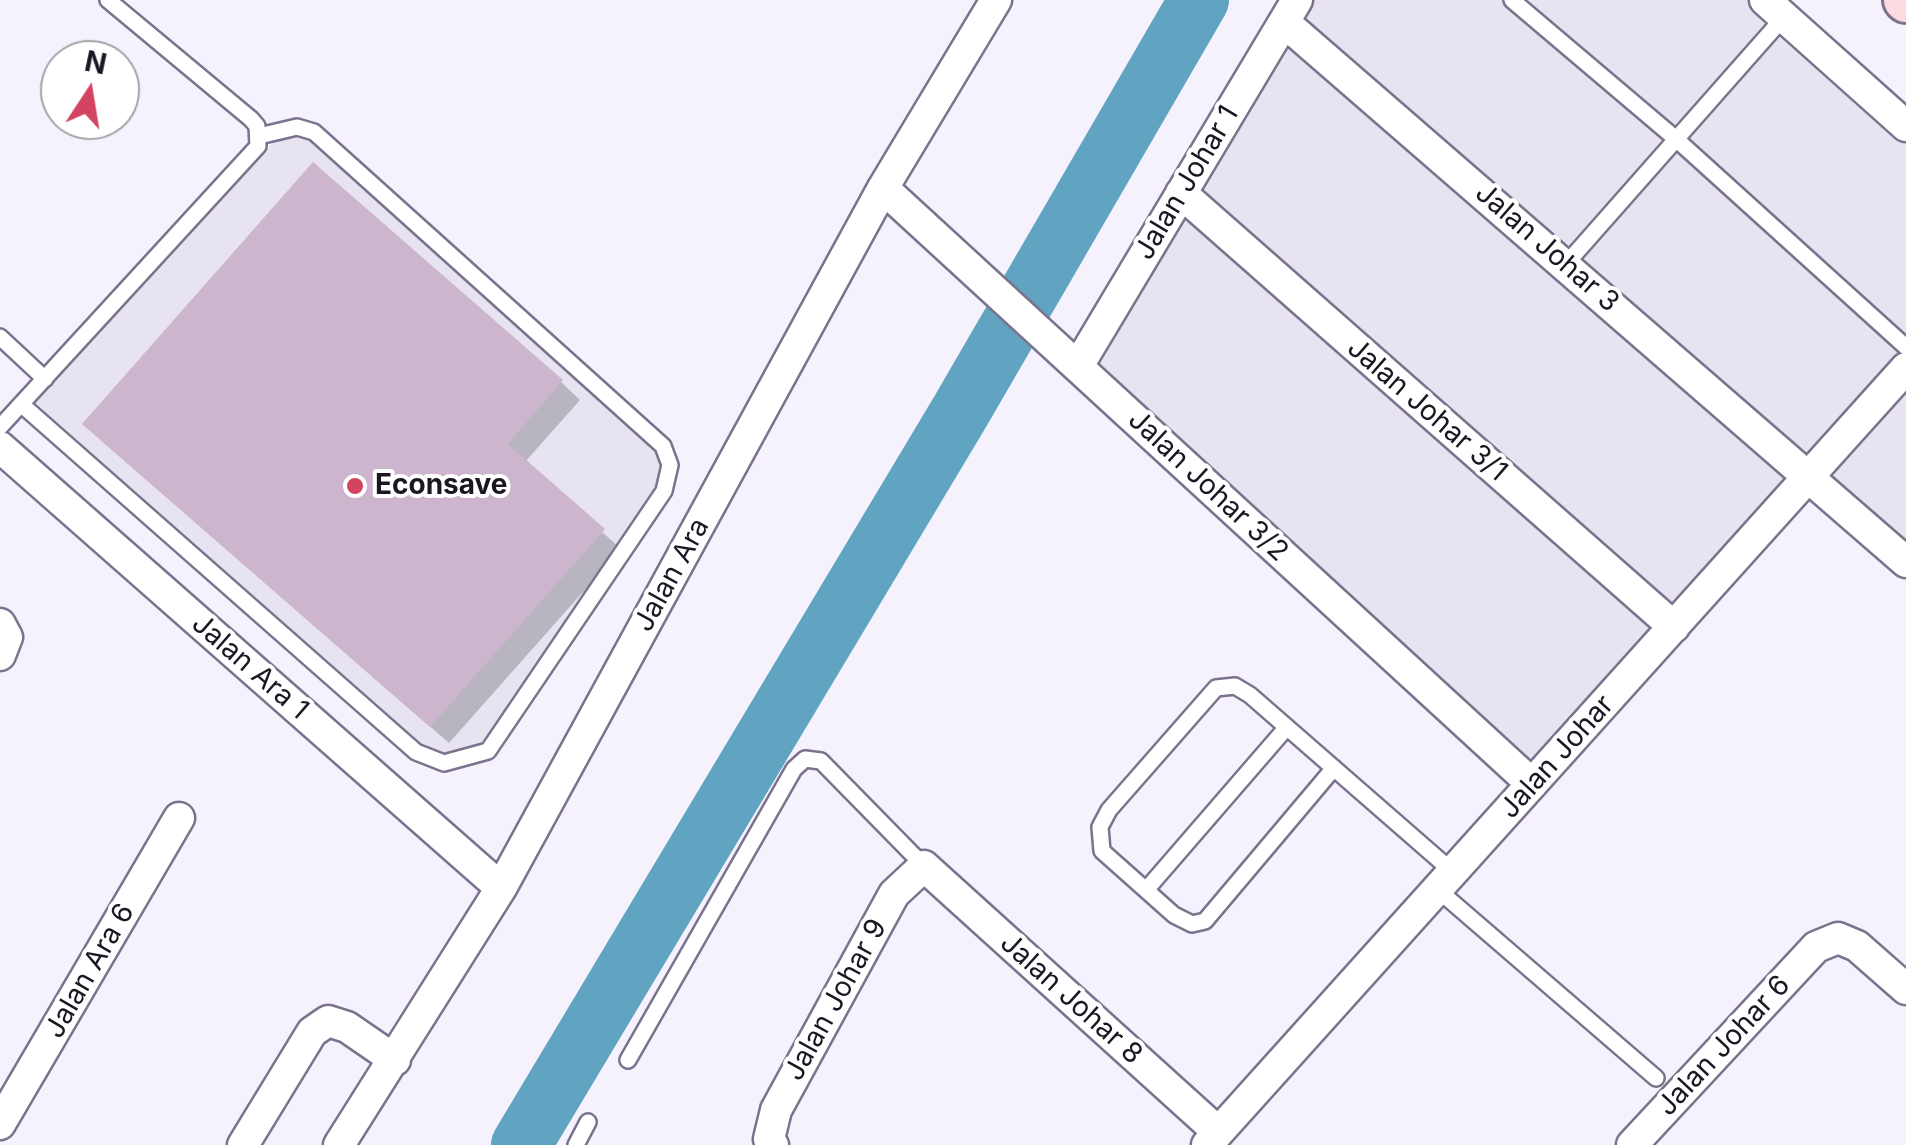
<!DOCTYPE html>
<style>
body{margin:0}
#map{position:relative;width:1906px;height:1145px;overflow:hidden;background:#f5f2fe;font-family:Inter,sans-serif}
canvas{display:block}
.north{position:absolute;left:40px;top:40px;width:100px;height:100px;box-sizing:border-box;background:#fff;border:2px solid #a4a2a7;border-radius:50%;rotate:12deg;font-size:28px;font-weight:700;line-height:40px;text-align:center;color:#1b1722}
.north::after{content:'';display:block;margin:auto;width:35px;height:45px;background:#d34362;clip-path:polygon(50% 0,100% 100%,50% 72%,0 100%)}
</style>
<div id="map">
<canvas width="1906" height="1145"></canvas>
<div class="north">N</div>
</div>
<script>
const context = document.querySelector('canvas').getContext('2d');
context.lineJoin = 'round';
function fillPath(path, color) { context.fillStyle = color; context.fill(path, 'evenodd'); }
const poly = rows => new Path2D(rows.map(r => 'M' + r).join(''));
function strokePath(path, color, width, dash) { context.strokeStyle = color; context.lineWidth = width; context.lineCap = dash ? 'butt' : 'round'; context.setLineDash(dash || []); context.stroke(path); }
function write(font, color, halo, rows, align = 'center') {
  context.font = font + ' Inter,sans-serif'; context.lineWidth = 8; context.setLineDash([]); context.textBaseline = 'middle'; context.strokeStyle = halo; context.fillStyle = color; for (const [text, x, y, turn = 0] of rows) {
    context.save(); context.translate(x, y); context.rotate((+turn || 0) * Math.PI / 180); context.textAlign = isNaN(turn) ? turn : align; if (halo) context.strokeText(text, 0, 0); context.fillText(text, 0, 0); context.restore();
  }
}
fillPath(poly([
 [1312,0,1747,0,1906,141,1906,546,1808,459,1529,767,1093,364],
 [298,137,309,140,656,449,662,463,656,490,481,744,465,752,448,754,418,742,32,404,274,142]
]), '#e7e3f0');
fillPath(poly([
 [561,382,580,400,525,462,621,549,449,743,103,442]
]), '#0003');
strokePath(poly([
 [521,1145,960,412,1199,0]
]), '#60a4c2', 60);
fillPath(poly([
 [313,162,563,380,508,444,605,529,430,727,82,424]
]), '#ccb5cd');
const lane = poly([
 [1512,0,1676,139,1906,347],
 [1566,264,1784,17],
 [0,337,45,379],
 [21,404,416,752,444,763,488,751,664,491,670,465,663,446,314,132,297,127,259,136],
 [0,427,258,146,257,126,251,119,108,0],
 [1334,768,1205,921,1192,924,1174,915,1102,851,1100,827,1109,810,1216,688,1235,686,1250,695,1453,872],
 [1437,889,1656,1078],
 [1146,890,1287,727],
 [628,1060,794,769,805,759,821,761,924,866],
 [576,1145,588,1122]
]);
const street = poly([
 [1765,0,1906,126],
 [1284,22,1906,562],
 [883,188,1532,784],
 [1181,193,1674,627],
 [1078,366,1297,0],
 [0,447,501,888],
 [0,624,7,637,0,655],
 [0,1124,179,818],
 [243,1145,312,1032,328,1021,347,1027,395,1060],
 [339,1145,501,888,883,188,996,0],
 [773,1145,769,1139,776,1110,894,894,924,866,1218,1132],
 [1207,1145,1906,368],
 [1632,1145,1816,947,1838,938,1857,946,1906,989]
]);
const secondary = poly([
 [1905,0,1906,1]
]);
strokePath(lane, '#7b738d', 20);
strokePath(street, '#7b738d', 35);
strokePath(secondary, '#7b738d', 48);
strokePath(lane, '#fff', 15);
strokePath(street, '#fff', 30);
strokePath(secondary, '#fbdbe0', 42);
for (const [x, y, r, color] of [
 [355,486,10,"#d34362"]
]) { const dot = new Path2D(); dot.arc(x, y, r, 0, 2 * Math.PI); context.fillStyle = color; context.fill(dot); strokePath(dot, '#fff', 4); }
write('28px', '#1b1722', '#fff', [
 ["Jalan Johar 1",1187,183,-59],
 ["Jalan Johar 3",1547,248,41],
 ["Jalan Johar 3/1",1427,410,41],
 ["Jalan Johar 3/2",1208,486,43],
 ["Jalan Ara",672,575,-61],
 ["Jalan Ara 1",250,667,41],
 ["Jalan Johar",1557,757,-48],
 ["Jalan Ara 6",90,971,-60],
 ["Jalan Johar 8",1071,999,42],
 ["Jalan Johar 9",836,1000,-61],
 ["Jalan Johar 6",1724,1046,-47]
]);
write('bold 28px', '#1b1722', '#fff', [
 ["Econsave",375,486]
], 'left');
</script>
